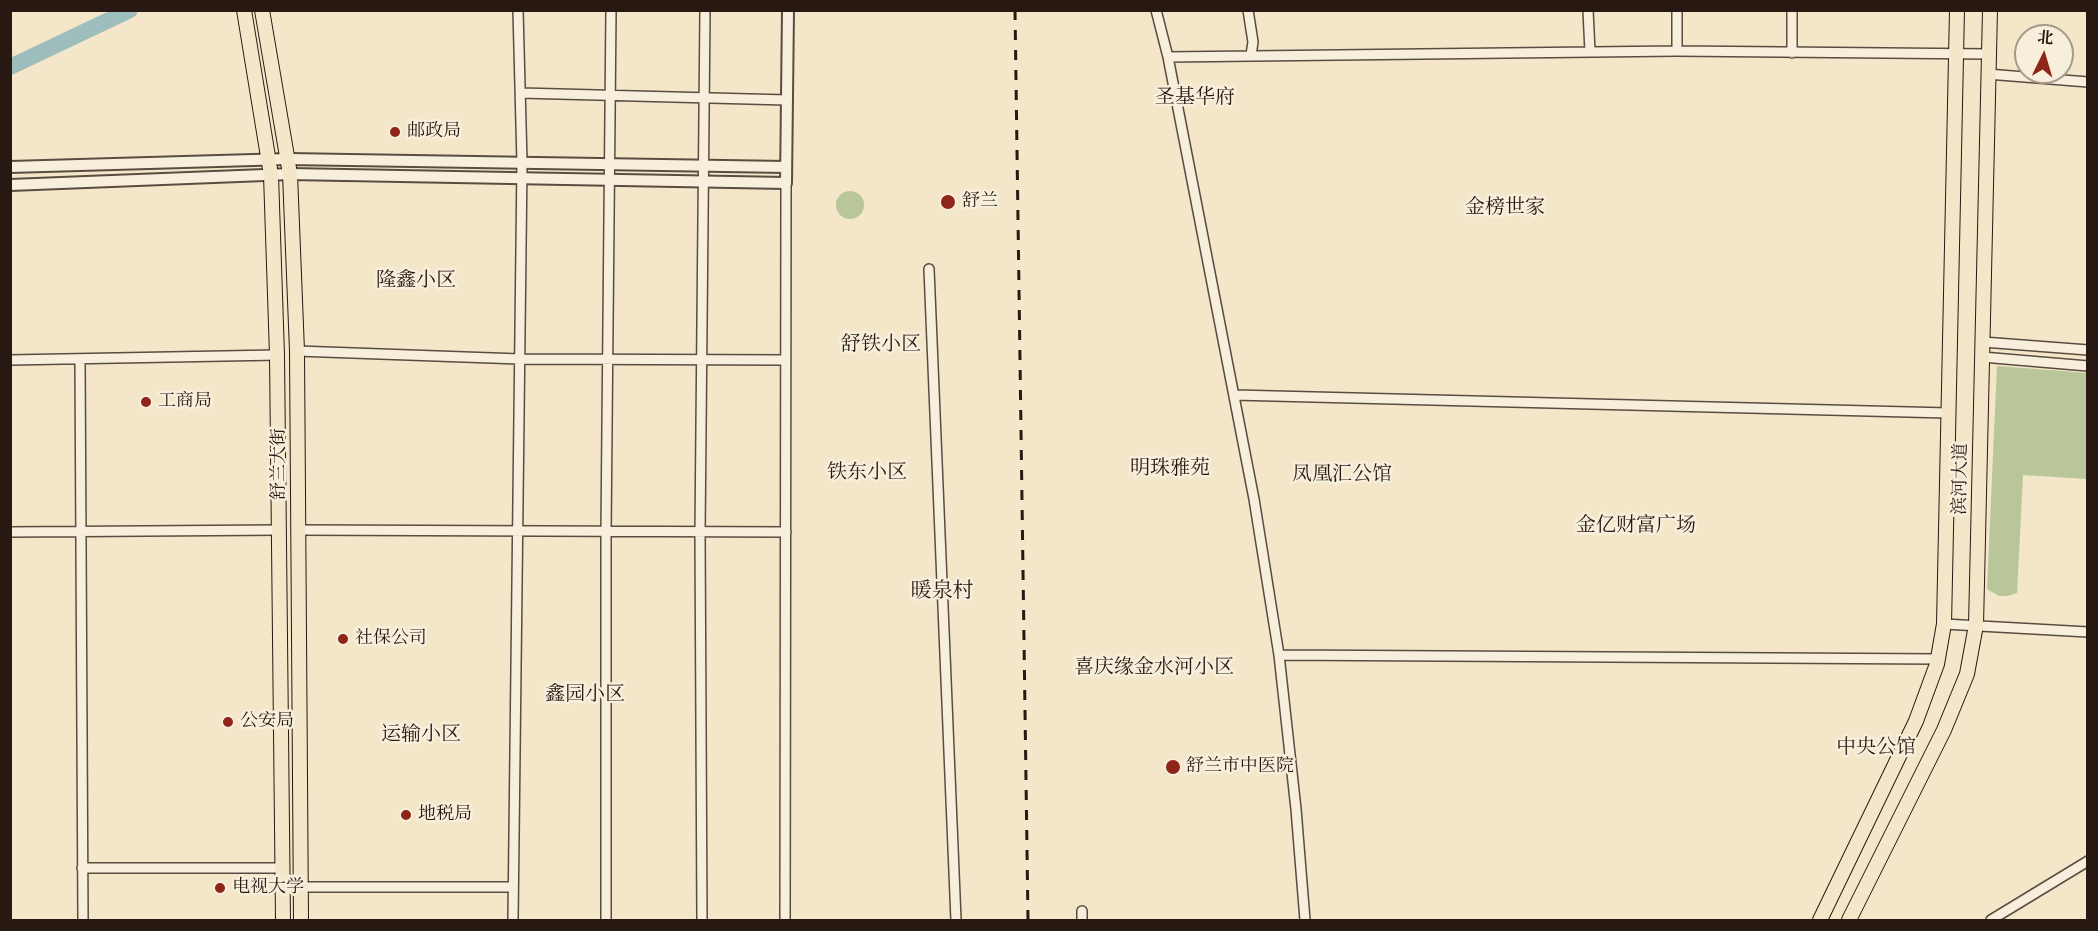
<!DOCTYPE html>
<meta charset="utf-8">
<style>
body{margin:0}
#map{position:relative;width:2098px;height:931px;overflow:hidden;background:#f3e6c9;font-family:"IM FELL Great Primer","Noto Serif SC",serif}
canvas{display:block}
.frame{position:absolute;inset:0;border:12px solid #271912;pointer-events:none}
.north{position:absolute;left:2014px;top:24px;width:60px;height:60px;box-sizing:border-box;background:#f7efdc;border:2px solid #a4998b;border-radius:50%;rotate:5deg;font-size:16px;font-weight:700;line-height:24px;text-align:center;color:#271912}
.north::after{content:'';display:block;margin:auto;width:21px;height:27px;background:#8f2418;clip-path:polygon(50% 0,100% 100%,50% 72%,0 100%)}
</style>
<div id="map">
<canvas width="2098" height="931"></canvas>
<div class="frame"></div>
<div class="north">北</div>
</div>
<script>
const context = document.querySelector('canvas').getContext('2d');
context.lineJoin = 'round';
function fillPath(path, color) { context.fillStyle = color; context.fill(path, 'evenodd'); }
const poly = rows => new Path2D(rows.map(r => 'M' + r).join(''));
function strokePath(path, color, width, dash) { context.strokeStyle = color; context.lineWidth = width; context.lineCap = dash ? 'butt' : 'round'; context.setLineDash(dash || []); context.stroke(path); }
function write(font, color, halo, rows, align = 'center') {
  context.font = font + ' "IM FELL Great Primer","Noto Serif SC",serif'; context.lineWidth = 5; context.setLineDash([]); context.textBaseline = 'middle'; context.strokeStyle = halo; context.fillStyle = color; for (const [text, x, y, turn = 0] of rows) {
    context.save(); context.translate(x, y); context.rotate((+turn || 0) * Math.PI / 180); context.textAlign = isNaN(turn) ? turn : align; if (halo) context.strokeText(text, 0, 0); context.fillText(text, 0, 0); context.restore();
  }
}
fillPath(poly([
 '836 205a14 14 0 1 1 28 0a14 14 0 1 1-28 0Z',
 [1997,366,2088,373,2087,479,2023,475,2017,593,2007,596,1999,596,1987,589]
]), '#b8c699');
strokePath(poly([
 [10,67,130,10]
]), '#9dbebc', 16);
const minor = poly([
 [1156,10,1168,57,1254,499,1279,655,1296,809,1305,920],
 [1248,10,1253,42,1251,55],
 [1588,10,1590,52],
 [1677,51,1677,10],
 [1792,53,1792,10],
 [1168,57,1677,51,1989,54],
 [1987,74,2088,82],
 [521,93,787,100],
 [929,269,956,920],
 [1983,342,2088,350],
 [297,351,520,359,786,360],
 [1982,357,2088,366],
 [80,359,83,920],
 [10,360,277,355],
 [1234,395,1948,413],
 [299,530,786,532],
 [10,532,280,530],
 [1944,624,2088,632],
 [1279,655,1938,659],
 [82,868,282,868],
 [301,887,513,887],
 [1082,911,1082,920],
 [513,920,522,163,518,10],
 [606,920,606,531,611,10],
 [702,920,700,532,705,10],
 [785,920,786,183],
 [1991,920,2088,861]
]);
const tertiary = poly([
 [10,167,288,159,786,167],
 [10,185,290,174,786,183,788,10]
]);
const primary = poly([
 [244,10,271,175,277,355,283,920],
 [262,10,290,174,297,351,301,920],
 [1820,920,1916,721,1937,664,1944,624,1957,10],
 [1849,920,1944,730,1967,674,1976,625,1990,10]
]);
strokePath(minor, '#5a4c40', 12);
strokePath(tertiary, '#5a4c40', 14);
strokePath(primary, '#271912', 16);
strokePath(minor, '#f7efdc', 9);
strokePath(tertiary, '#f7efdc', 10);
strokePath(primary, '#f3e6c9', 14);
strokePath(poly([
 [1015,10,1028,920]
]), '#271912', 3, [10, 10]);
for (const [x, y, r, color] of [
 [395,132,6,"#8f2418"],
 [948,202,8,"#8f2418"],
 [146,402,6,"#8f2418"],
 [343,639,6,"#8f2418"],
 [228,722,6,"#8f2418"],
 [1173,767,8,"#8f2418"],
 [406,815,6,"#8f2418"],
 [220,888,6,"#8f2418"]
]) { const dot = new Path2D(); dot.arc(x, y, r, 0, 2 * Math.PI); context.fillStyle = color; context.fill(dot); strokePath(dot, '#f7efdc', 2); }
write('18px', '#271912', '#f7efdc', [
 ["邮政局",407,132],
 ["舒兰",962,202],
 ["工商局",158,402],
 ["社保公司",355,639],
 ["公安局",240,722],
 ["舒兰市中医院",1186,767],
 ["地税局",418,815],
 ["电视大学",232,888]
], 'left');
write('18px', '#271912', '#f7efdc', [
 ["舒兰大街",280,464,-90],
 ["滨河大道",1961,479,-89]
]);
write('20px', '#271912', '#f7efdc', [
 ["圣基华府",1195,98],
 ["金榜世家",1505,208],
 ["隆鑫小区",416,281],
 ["舒铁小区",881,345],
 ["明珠雅苑",1170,469],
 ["铁东小区",867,473],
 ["凤凰汇公馆",1342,475],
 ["金亿财富广场",1636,526],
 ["喜庆缘金水河小区",1154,668],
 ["鑫园小区",585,695],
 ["运输小区",421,735],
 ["中央公馆",1876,748]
]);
write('21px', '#271912', '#f7efdc', [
 ["暖泉村",942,592]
]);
</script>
